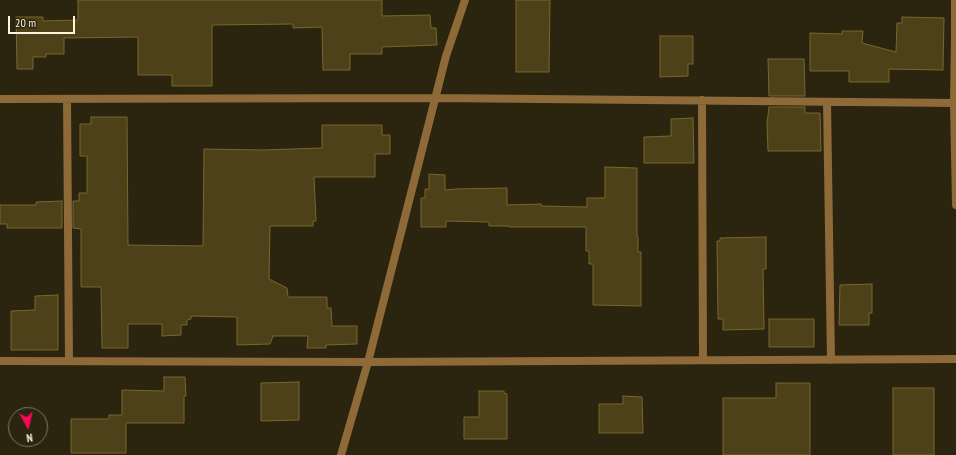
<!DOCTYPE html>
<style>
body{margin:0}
#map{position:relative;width:956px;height:455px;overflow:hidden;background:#2b240f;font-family:"PT Sans Narrow",sans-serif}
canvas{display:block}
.north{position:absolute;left:8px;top:407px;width:40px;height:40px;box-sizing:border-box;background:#2b240f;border:1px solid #807760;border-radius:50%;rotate:172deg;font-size:11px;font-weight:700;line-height:16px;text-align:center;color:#fff3d9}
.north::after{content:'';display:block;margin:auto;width:14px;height:18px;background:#ff055b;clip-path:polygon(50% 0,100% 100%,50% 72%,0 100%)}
.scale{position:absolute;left:8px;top:16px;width:67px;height:18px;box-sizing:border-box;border:2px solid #fff3d9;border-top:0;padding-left:5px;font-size:12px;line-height:14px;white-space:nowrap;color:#fff3d9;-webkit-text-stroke:3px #2b240f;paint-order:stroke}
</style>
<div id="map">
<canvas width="956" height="455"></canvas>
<div class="north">N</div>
<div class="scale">20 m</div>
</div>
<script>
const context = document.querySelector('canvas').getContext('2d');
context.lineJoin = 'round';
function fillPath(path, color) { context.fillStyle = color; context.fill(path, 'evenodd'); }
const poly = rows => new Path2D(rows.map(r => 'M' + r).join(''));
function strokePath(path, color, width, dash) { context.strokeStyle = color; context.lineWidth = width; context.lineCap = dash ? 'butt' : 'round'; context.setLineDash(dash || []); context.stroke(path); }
const building = poly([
 [78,0,382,0,382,16,430,15,431,28,436,28,437,45,382,47,382,54,350,54,350,70,323,70,322,27,293,28,293,24,212,25,212,86,172,86,172,75,138,75,138,37,64,38,64,54,46,54,46,57,33,57,33,69,17,69,16,17,43,17,43,21,78,20,78,0],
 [516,0,550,0,549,72,516,72,516,0],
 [902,17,944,18,943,70,889,69,889,82,849,82,849,71,810,71,810,33,842,34,842,31,863,31,862,43,896,52,897,23,902,23,902,17],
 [660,36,693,36,693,64,688,64,688,76,660,77,660,36],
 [768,59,804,59,805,96,769,96,768,59],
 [769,107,805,107,805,113,820,113,821,151,768,151,767,124,769,107],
 [91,117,127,117,128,245,203,246,204,149,263,150,322,148,322,125,382,125,382,135,390,135,390,154,375,154,375,177,314,177,316,221,313,221,313,226,270,226,269,279,287,288,288,297,327,297,327,308,331,308,332,326,357,326,357,344,326,345,326,348,307,348,308,336,273,336,270,344,237,345,237,317,191,316,191,319,187,320,187,325,181,325,181,335,162,336,162,324,128,324,128,348,102,348,101,287,81,287,81,229,73,228,73,201,79,201,79,193,87,193,87,156,80,156,80,124,91,124,91,117],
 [693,118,694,163,644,163,644,137,671,136,671,119,693,118],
 [605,167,637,168,637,237,638,237,638,252,641,252,641,306,593,305,593,264,589,264,589,251,586,251,586,227,509,227,509,226,489,226,489,222,446,221,446,227,421,227,421,198,425,198,425,189,429,189,429,174,445,175,445,190,456,189,507,188,507,205,541,204,541,206,587,207,587,198,605,198,605,167],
 [62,201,62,228,7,228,7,224,0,224,0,205,36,205,36,202,62,201],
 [766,237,766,269,763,269,764,329,723,330,723,319,718,319,717,241,720,241,720,238,766,237],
 [872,284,872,313,869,313,869,325,839,325,840,285,872,284],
 [58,295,58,350,11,350,11,311,35,310,35,296,58,295],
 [769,319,814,319,814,347,769,347,769,319],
 [164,377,185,377,186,396,184,396,184,423,126,423,126,453,71,453,71,419,109,419,109,415,122,415,122,390,164,391,164,377],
 [299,382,299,420,261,421,261,383,299,382],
 [776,383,810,383,810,455,723,455,723,398,776,398,776,383],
 [893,388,934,388,934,455,893,455,893,388],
 [479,391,504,391,504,393,507,394,507,439,464,439,464,417,479,417,479,391],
 [623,396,642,397,643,433,599,433,599,404,623,404,623,396]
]);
fillPath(building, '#4d411a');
strokePath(building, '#7b672a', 1);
strokePath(poly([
 [955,0,955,38,954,103,956,205],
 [0,99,436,98,956,103],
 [67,99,69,361],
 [702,100,703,360],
 [827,102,831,360],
 [0,361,368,362,956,359],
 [341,455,368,362,446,56,465,0]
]), '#8d6a37', 8);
</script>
